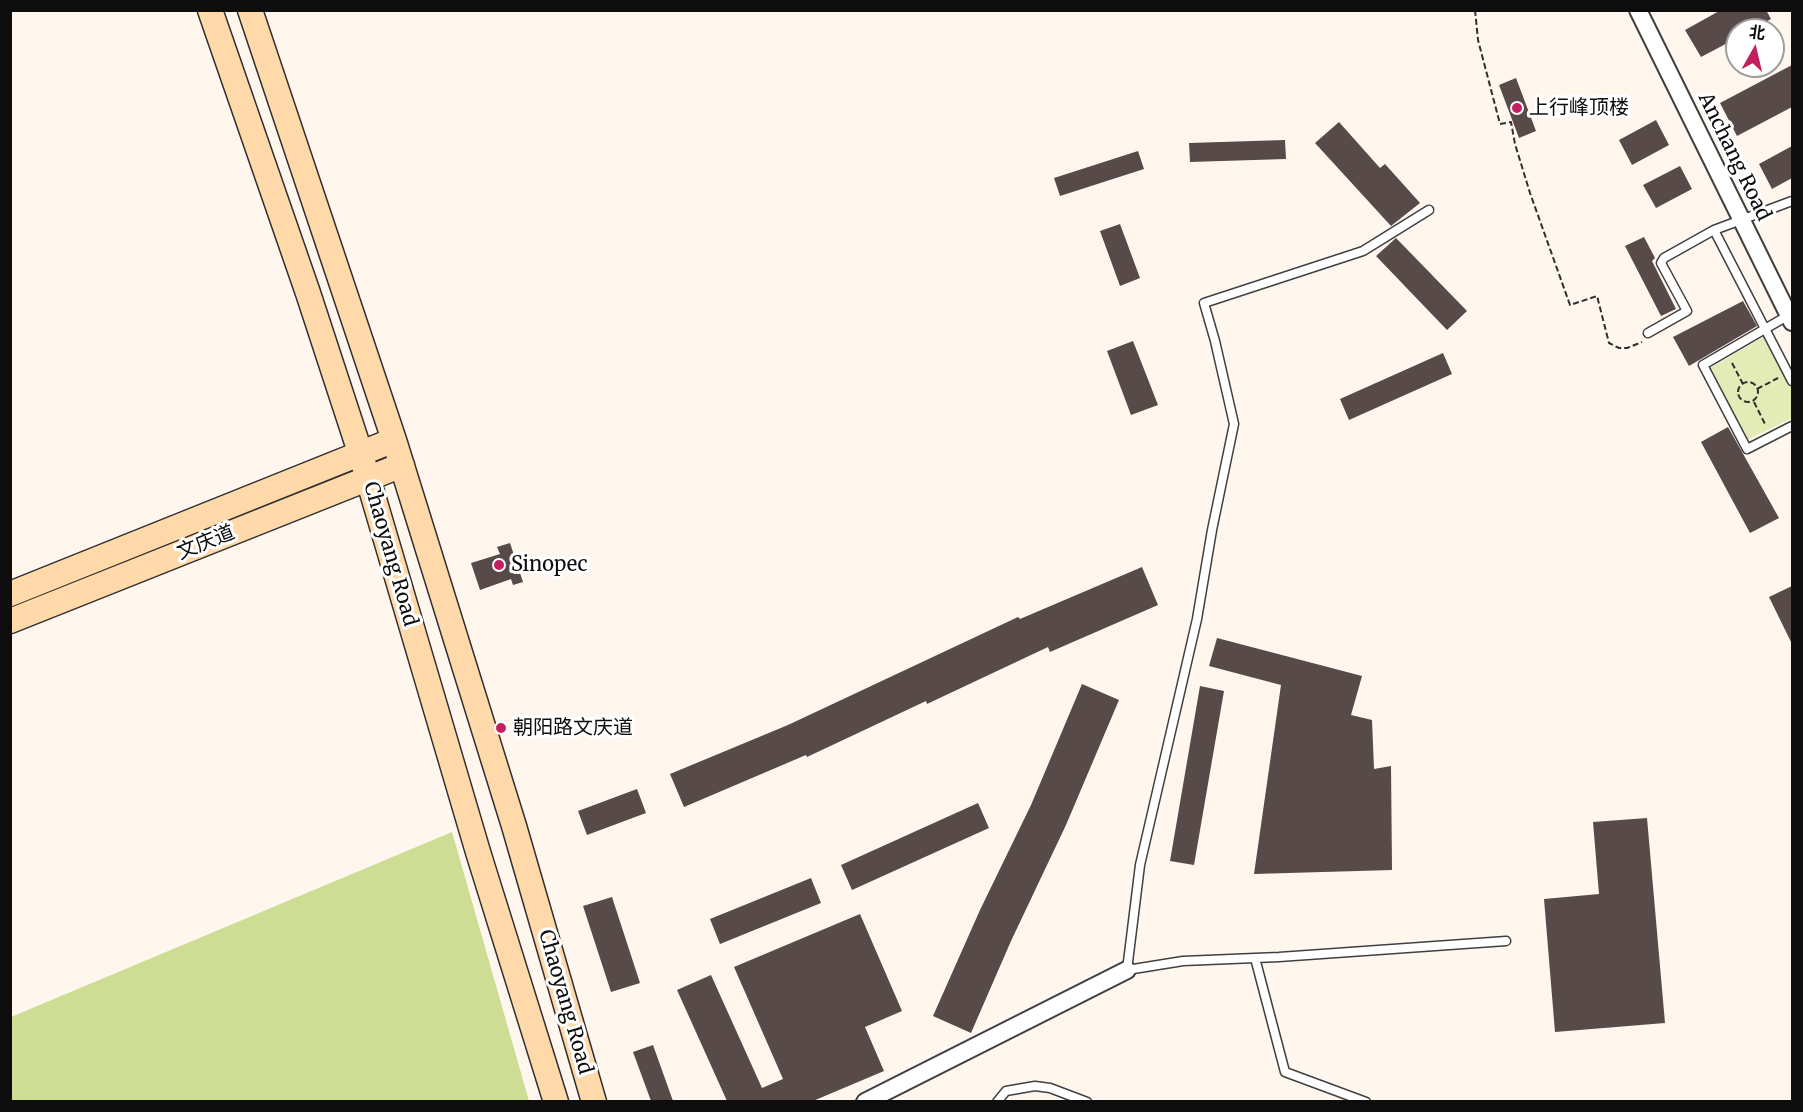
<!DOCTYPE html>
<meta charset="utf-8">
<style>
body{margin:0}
#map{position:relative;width:1803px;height:1112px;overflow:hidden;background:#fff6ee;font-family:Merriweather,"Noto Sans SC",serif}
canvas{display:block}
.frame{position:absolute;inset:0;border:12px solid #0d0d0d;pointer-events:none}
.north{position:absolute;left:1725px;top:18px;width:60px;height:60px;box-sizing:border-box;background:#fff;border:2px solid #9e9e9e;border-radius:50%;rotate:8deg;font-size:16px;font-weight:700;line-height:24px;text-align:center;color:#0d0d0d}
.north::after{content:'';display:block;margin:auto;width:21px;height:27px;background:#c41f5e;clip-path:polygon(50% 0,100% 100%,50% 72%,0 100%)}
</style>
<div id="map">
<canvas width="1803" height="1112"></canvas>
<div class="frame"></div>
<div class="north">北</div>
</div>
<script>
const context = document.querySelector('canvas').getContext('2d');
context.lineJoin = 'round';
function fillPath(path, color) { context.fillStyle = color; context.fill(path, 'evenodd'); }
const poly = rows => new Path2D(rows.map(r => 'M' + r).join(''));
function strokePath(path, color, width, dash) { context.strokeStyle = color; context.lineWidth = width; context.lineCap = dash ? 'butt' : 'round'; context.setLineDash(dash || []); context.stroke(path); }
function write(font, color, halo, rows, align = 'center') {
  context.font = font + ' Merriweather,"Noto Sans SC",serif'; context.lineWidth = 6; context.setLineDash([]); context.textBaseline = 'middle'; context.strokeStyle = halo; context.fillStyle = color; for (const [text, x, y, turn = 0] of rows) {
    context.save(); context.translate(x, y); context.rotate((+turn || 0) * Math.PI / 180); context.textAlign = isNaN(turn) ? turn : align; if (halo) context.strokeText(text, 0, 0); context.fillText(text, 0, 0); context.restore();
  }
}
fillPath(poly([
 [1767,335,1792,386,1792,418,1745,441,1710,368]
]), '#e3ebb6');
fillPath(poly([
 [452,832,529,1101,11,1101,11,1017]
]), '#cddd94');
fillPath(poly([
 [1721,10,1766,10,1771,19,1751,30,1737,30,1737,38,1701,57,1685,30],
 [1792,65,1792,107,1737,136,1720,103],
 [1516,78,1536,131,1519,138,1499,85],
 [1656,120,1669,145,1632,165,1619,140],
 [1339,122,1380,168,1385,164,1420,203,1391,226,1315,143],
 [1285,140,1286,159,1190,162,1189,143],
 [1792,146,1792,178,1772,189,1759,164],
 [1138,151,1144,169,1060,196,1054,178],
 [1680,166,1692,189,1656,208,1643,185],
 [1120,224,1140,278,1120,286,1100,231],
 [1644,237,1655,258,1652,261,1676,309,1661,316,1625,246],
 [1396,238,1467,311,1447,330,1376,256],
 [1743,301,1757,326,1689,366,1673,337],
 [1133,341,1158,405,1131,415,1107,351],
 [1443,353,1452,374,1349,420,1340,399],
 [1728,427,1779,518,1750,533,1701,442],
 [510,543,523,582,513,585,511,579,480,590,471,563,500,554,497,547],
 [1142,567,1158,605,1050,652,1048,647,927,704,926,701,807,757,806,755,684,807,670,774,788,725,1018,617,1020,619],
 [1792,586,1792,644,1769,597],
 [1217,638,1362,676,1351,715,1372,720,1374,769,1391,766,1392,870,1254,874,1281,685,1209,666],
 [1082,684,1119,700,1066,825,1011,941,971,1033,933,1016,980,910,1031,805],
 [1200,686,1224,691,1194,865,1170,861],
 [637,789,646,813,587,835,578,811],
 [978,803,989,828,852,890,841,865],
 [1647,818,1665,1023,1555,1032,1544,899,1599,894,1593,822],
 [811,878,821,903,720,944,710,919],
 [612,897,640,983,611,992,583,906],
 [860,914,902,1011,865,1027,884,1071,813,1101,727,1101,677,990,711,975,762,1088,783,1079,734,967],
 [653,1045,673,1101,651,1101,633,1052]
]), '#574a49');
const service = poly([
 [1429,210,1363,251,1204,303,1215,341,1234,424,1212,530,1197,619,1140,865,1127,970,1183,961,1279,957,1506,941],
 [1714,230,1792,381],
 [1789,315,1703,365,1747,449,1792,426],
 [1648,333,1687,311,1661,263,1664,258,1714,230,1792,201],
 [1255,958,1285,1072,1366,1102],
 [997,1102,1006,1091,1035,1086,1050,1088,1087,1102]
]);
const minor = poly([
 [1638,10,1792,322],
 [865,1102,1127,970]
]);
const secondary = poly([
 [210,10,308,293,361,455,478,852,556,1102],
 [250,10,394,440,514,826,594,1102],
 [10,594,394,440],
 [10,621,402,465]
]);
strokePath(service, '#404040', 11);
strokePath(minor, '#404040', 20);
strokePath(secondary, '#2f2f2f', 27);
strokePath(poly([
 [1475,10,1478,40,1500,124,1511,122,1515,144,1530,193,1570,305,1597,296,1609,343,1619,348,1627,348,1642,342],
 [1732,363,1743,384],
 '1738 392a10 10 0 1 1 20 0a10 10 0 1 1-20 0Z',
 [1757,389,1778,378],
 [1754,402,1766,426]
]), '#2f2f2f', 2, [6, 3]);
strokePath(service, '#fff', 8);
strokePath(minor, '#fff', 16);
strokePath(secondary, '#ffd9a9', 24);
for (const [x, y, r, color] of [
 [1517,108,6,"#c41f5e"],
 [499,565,6,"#c41f5e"],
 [501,728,6,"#c41f5e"]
]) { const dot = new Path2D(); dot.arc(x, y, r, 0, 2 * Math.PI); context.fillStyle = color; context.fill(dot); strokePath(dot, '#fff', 2); }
write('20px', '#0d0d0d', '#fff', [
 ["上行峰顶楼",1529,108],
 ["Sinopec",511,565],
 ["朝阳路文庆道",513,728]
], 'left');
write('20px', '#0d0d0d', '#fff', [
 ["Anchang Road",1734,157,64],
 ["文庆道",206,543,-22],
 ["Chaoyang Road",390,554,74],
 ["Chaoyang Road",565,1002,74]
]);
</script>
